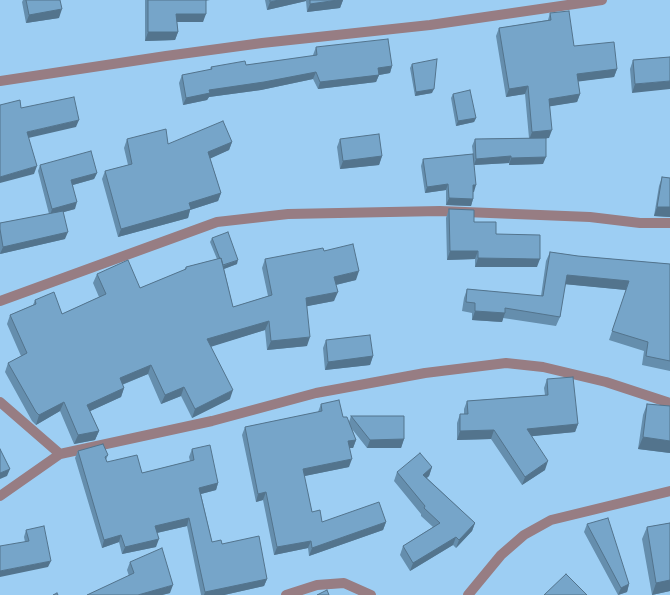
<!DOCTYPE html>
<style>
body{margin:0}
canvas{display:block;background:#9dcef3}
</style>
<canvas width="670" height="595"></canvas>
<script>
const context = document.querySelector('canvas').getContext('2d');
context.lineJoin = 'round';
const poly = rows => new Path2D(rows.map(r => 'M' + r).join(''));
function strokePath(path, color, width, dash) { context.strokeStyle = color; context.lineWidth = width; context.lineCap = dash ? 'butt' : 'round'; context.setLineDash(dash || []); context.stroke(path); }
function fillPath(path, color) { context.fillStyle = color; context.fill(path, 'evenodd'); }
strokePath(poly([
 [0,81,166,56,262,43,430,25,602,0],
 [0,301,217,222,288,214,440,211,590,217,640,223,670,223],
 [0,402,60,454],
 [0,496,60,454,212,421,316,393,425,373,506,363,543,367,606,382,670,403],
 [286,595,317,585,344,583,371,595],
 [468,595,501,555,524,535,551,520,670,491]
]), '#977d83', 10);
fillPath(poly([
 [23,0,60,0,59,18,26,23,22,2],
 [145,0,210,0,206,1,203,22,177,22,178,32,175,40,145,41],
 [265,0,343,0,340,8,307,12,306,1,267,10],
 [550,13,574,46,617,69,614,77,578,81,580,94,577,102,550,106,549,138,546,138,543,164,509,165,509,163,474,165,473,199,471,206,446,205,446,190,425,193,421,166,423,159,473,154,472,146,475,139,529,138,525,94,506,97,496,36,499,28,548,20],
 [316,47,392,66,390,73,379,75,376,82,318,89,313,79,261,90,209,97,207,100,183,105,179,83,182,75,210,70,211,67,246,65,313,56,313,55],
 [670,57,632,93,630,69,633,60],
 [412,64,432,93,415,96,410,68],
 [453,94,476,118,474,122,456,126,451,98],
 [127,139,168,144,232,142,229,150,210,158,221,193,218,201,190,210,188,218,118,237,102,179,105,171,128,165,124,148],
 [340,139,382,156,379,165,340,169,337,147],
 [40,165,97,173,94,179,73,185,75,209,63,212,65,239,0,254,0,223,49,214,38,171],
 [662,177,670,178,670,217,654,216,659,186],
 [449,209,474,222,496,234,537,267,475,267,475,259,447,260,446,218],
 [212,238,237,264,224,269,233,307,268,296,262,268,265,259,324,251,356,280,336,285,334,301,307,306,307,346,267,350,265,330,211,346,230,399,192,418,181,396,161,404,148,374,122,385,124,388,121,397,90,411,99,431,95,440,74,444,60,411,36,425,32,421,5,372,8,363,21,356,7,324,10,315,33,305,35,300,62,314,99,297,93,283,97,274,140,288,184,270,186,267,217,259,210,242],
 [550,252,578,256,670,264,670,371,642,365,644,351,609,340,626,290,565,284,560,317,556,326,503,318,502,322,472,320,472,313,462,311,464,298,467,289,541,296,546,261],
 [326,340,373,356,370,365,325,370,323,348],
 [547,379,578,424,575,432,532,436,545,470,522,485,491,439,457,440,457,423,460,414,464,414,464,409,467,401,545,395,544,388],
 [321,404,343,417,349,422,351,416,404,439,401,448,367,448,352,429,356,440,353,448,349,448,349,467,304,476,312,512,322,522,386,522,383,530,309,556,308,548,274,555,263,500,256,502,242,435,245,427,318,412],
 [647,404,670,406,670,453,638,449,643,415],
 [192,449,218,483,216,490,201,494,212,542,222,544,267,579,264,586,224,595,201,595,187,526,157,533,156,547,122,554,119,542,102,548,75,458,78,451,108,455,106,460,107,462,142,473,190,461,189,457],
 [432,467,429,476,427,478,475,523,472,531,456,548,453,545,410,571,400,555,403,546,433,527,421,516,421,514,394,481,397,472],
 [670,523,670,591,652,595,642,539,647,527],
 [587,524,629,584,627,592,618,595,584,532],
 [26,530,48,567,25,542,24,537],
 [130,562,170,593,162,595,87,595,129,576,127,570]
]), '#658ead');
fillPath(poly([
 [279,0,306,0,306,1,267,10,270,2],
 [338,0,343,0,340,8,307,12,310,4],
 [62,9,59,18,26,23,29,15],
 [176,14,206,14,203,22,173,22],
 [148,32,178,32,175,40,145,41],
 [392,66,390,73,379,75,376,82,318,89,320,82,378,68],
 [617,69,614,77,575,82,577,74],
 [316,72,313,79,261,90,209,97,207,100,183,105,186,98,209,90],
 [670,81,670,89,632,93,635,84],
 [528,86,525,94,506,97,509,89],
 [434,89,432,93,415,96,416,92],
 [580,94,577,102,546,107,549,99],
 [476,118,474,122,456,126,458,121],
 [79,120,76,127,24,139,27,132],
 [552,130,549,138,529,140,532,132],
 [232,142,229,150,205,161,208,152],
 [382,156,379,165,340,169,343,161],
 [511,156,509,163,474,165,476,159],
 [546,157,543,164,509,165,511,158],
 [37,166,34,174,0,183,0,177],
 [97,173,94,179,69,186,71,180],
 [448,184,446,190,425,193,427,187],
 [473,185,476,185,474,192,471,192],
 [221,193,218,201,190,210,188,218,118,237,121,229,189,203],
 [449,198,473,199,471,206,446,205],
 [77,202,75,209,50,216,52,209],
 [657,207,670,207,670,217,654,216],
 [68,232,65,239,0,254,3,247],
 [450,251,478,251,475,259,447,260],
 [478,258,540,259,537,267,475,267],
 [238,260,237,264,221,270,223,266],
 [359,271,356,280,331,286,334,277],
 [567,275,629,281,626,290,563,284],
 [338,292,334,301,303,307,306,298],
 [475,311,505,313,502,322,472,320],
 [269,321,265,330,204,349,207,339],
 [310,337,307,346,267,350,271,341],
 [373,356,370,365,325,370,328,362],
 [151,365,148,374,116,387,120,378],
 [184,387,181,396,161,404,165,395],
 [124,388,121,397,84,414,87,405],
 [233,390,230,399,192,418,195,409],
 [64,402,60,411,36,425,39,415],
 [578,424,575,432,524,437,527,429],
 [494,430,491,439,457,440,460,431],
 [99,431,95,440,74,444,78,435],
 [643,437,670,441,670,453,638,449],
 [404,439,401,448,367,448,370,440],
 [356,440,353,448,345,448,348,441],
 [352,459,349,467,300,477,303,469],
 [548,461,545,470,522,485,525,477],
 [432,467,429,476,420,483,423,475],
 [10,469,7,476,0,479,0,473],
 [218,483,216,490,197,495,199,488],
 [266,492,263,500,256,502,258,494],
 [189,518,187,526,152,534,155,526],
 [386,522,383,530,309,556,312,548],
 [475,523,472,531,456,548,459,540],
 [121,535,119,542,102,548,104,540],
 [456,537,453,545,410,571,413,563],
 [159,539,156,547,122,554,125,547],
 [311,541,308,548,274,555,277,547],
 [51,561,48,567,0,577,0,571],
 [267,579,264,586,224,595,204,595,205,592],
 [670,580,670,591,652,595,656,583],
 [629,584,627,592,618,595,621,588],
 [173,585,170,593,162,595,138,595]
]), '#53748d');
const building = poly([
 [26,0,60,0,62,9,29,15,26,0],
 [148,0,206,0,206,14,176,14,178,32,148,32,148,0],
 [270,0,279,0,270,2,270,0],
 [310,0,338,0,310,4,310,0],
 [569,11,574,46,614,42,617,69,577,74,580,94,549,99,552,130,532,132,528,86,509,89,499,28,551,20,550,13,569,11],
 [388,39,392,66,378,68,379,75,320,82,316,72,264,82,209,90,210,93,186,98,182,75,212,69,211,67,245,61,246,65,317,55,316,47,388,39],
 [670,57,670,81,635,84,633,60,670,57],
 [437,59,434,89,416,92,412,64,437,59],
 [470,90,476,118,458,121,453,94,470,90],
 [74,97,79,120,27,132,37,166,0,177,0,105,20,100,21,108,74,97],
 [223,121,232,142,208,152,221,193,189,203,191,209,121,229,105,171,132,164,127,139,166,129,168,144,223,121],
 [379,134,382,156,343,161,340,139,379,134],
 [546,138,546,157,511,158,511,156,476,159,475,139,546,138],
 [91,151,97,173,71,180,77,202,52,209,40,165,91,151],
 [473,154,476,185,473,185,473,199,449,198,448,184,427,187,423,159,473,154],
 [662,177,670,178,670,207,657,207,662,177],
 [449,209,474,210,474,222,496,222,496,234,540,235,540,259,478,258,478,251,450,251,449,209],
 [63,211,68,232,3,247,0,229,0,223,63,211],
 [228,232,238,260,223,265,221,258,220,259,212,238,228,232],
 [353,244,359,271,334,277,338,292,306,298,310,337,271,341,269,321,207,339,233,390,195,409,184,387,165,395,151,365,120,378,124,388,87,405,99,431,78,435,64,402,39,415,36,412,8,363,27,353,10,315,36,304,35,300,54,292,62,314,106,294,97,274,128,260,140,288,186,269,186,267,221,258,233,307,272,295,265,259,323,248,324,251,353,244],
 [550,252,578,256,670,264,670,361,646,356,648,342,612,331,629,281,567,275,560,317,505,308,505,313,475,311,475,303,466,302,467,289,543,296,550,252],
 [370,335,373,356,328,362,326,340,370,335],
 [573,377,578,424,527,429,548,461,525,477,494,430,460,431,460,414,468,414,467,401,548,395,547,379,573,377],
 [339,400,343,417,347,417,356,440,348,441,352,459,303,469,312,512,320,510,322,522,379,502,386,522,312,548,311,541,277,547,266,492,258,494,245,427,322,411,321,404,339,400],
 [647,404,670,406,670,441,643,437,647,404],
 [351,416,404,416,404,439,370,440,351,416],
 [103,444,108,455,105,457,107,462,137,455,142,473,194,460,192,449,210,445,218,483,199,488,212,542,221,540,222,544,259,536,267,579,205,592,189,518,155,526,159,539,125,547,121,535,104,540,78,451,103,444],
 [0,449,10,469,0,473,0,449],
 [420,453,432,467,423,475,475,523,459,540,456,537,413,563,403,546,440,523,424,508,425,506,397,472,420,453],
 [608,518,629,584,621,588,587,524,608,518],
 [670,523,670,580,656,583,647,527,670,523],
 [44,526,51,561,0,571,0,546,29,541,26,530,44,526],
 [162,548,173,585,138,595,87,595,134,573,130,562,162,548],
 [566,574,587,595,544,595,566,574],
 [327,590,329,595,317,595,327,590],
 [57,593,58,595,53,595,57,593]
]);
fillPath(building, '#76a5c9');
strokePath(building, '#53748d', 1);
</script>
